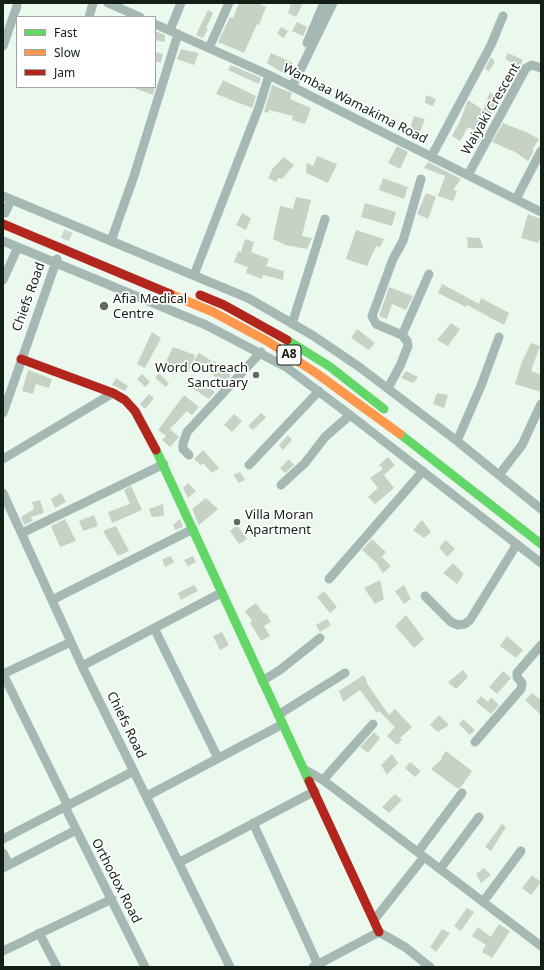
<!DOCTYPE html>
<style>
body{margin:0}
#map{position:relative;width:544px;height:970px;overflow:hidden;background:#eaf8ee;font-family:"Noto Sans",sans-serif}
canvas{display:block}
.frame{position:absolute;inset:0;border:4px solid #121e16;pointer-events:none}
.legend{position:absolute;left:16px;top:16px;width:140px;height:72px;box-sizing:border-box;background:#fff;border:1px solid #a0a5a2;margin:0;padding:5px 7px;list-style:none;font-size:12px;color:#121e16}
.legend li{display:flex;align-items:center;gap:8px;height:20px}
.legend b{width:20px;border:1px solid #a0a5a2}
</style>
<div id="map">
<canvas width="544" height="970"></canvas>
<div class="frame"></div>
<ul class="legend">
<li><b style="height:5px;background:#63d668"></b>Fast</li>
<li><b style="height:5px;background:#ff974d"></b>Slow</li>
<li><b style="height:5px;background:#b3261e"></b>Jam</li>
</ul>
</div>
<script>
const context = document.querySelector('canvas').getContext('2d');
context.lineJoin = 'round';
function fillPath(path, color) { context.fillStyle = color; context.fill(path, 'evenodd'); }
const poly = rows => new Path2D(rows.map(r => 'M' + r).join(''));
function strokePath(path, color, width, dash) { context.strokeStyle = color; context.lineWidth = width; context.lineCap = dash ? 'butt' : 'round'; context.setLineDash(dash || []); context.stroke(path); }
function write(font, color, halo, rows, align = 'center') {
  context.font = font + ' "Noto Sans",sans-serif'; context.lineWidth = 3.5; context.setLineDash([]); context.textBaseline = 'middle'; context.strokeStyle = halo; context.fillStyle = color; for (const [text, x, y, turn = 0] of rows) {
    context.save(); context.translate(x, y); context.rotate((+turn || 0) * Math.PI / 180); context.textAlign = isNaN(turn) ? turn : align; if (halo) context.strokeText(text, 0, 0); context.fillText(text, 0, 0); context.restore();
  }
}
fillPath(poly([
 [239,3,258,3,266,7,259,25,257,24,244,53,218,42,230,17,233,18],
 [291,3,303,3,296,17,288,13],
 [208,10,213,13,206,28,208,29,203,38,196,35],
 [297,22,307,27,303,36,292,31],
 [281,27,288,31,284,38,277,34],
 [155,31,165,35,165,42,155,40],
 [181,49,199,53,194,65,177,59],
 [155,52,163,54,161,63,155,61],
 [271,53,293,63,286,75,267,63],
 [508,53,523,60,519,67,505,59],
 [491,57,495,62,489,71,485,69],
 [231,65,261,78,259,84,228,70],
 [223,80,256,96,252,108,216,94],
 [272,85,292,93,290,99,311,108,305,124,292,120,293,116,269,110,268,113,264,112],
 [131,87,155,87,153,95],
 [490,92,499,100,485,125,487,126,483,134,468,127,460,141,452,136,460,121,468,100,483,110],
 [426,95,436,99,433,106,425,103],
 [414,116,425,119,420,132,410,129],
 [503,123,526,132,539,139,532,150,534,151,528,161,515,152,492,142],
 [397,146,408,152,400,169,388,163],
 [317,156,337,164,328,183,306,173,307,163,313,166],
 [284,157,294,165,282,179,278,178,276,182,268,178,273,168],
 [428,162,461,179,453,190,457,191,453,201,438,196,445,176,424,168],
 [383,178,408,187,404,199,379,190],
 [426,193,436,197,428,219,417,214],
 [296,197,311,200,302,236,312,238,307,249,285,245,273,239,280,206,293,209],
 [365,203,396,212,392,226,361,217],
 [242,213,251,218,246,230,236,225],
 [528,214,541,219,541,236,538,243,521,238],
 [356,230,384,239,380,247,376,246,367,266,346,259],
 [467,237,480,238,483,248,468,248],
 [245,239,254,242,251,252,269,259,266,266,284,271,283,280,263,275,262,279,246,273,248,267,234,262,238,251,241,252],
 [442,284,479,304,481,298,509,313,504,325,467,305,466,307,438,293],
 [389,287,413,296,406,310,392,304,387,319,379,316],
 [451,323,460,329,448,346,437,340],
 [357,329,375,343,369,350,351,338],
 [152,332,161,338,145,368,137,364],
 [531,343,540,346,531,371,541,375,541,392,515,384,522,362],
 [173,347,195,355,189,372,176,368,173,375,163,368],
 [199,353,213,362,214,361,231,375,224,384,194,360],
 [28,370,52,379,49,388,36,384,33,394,22,391],
 [406,371,418,377,413,383,401,378],
 [159,373,169,383,166,387,155,378],
 [142,374,150,382,145,387,137,379],
 [191,375,215,392,209,399,186,384],
 [116,378,128,386,125,391,112,385],
 [437,393,448,395,444,408,433,404],
 [149,394,154,398,145,409,140,404],
 [184,395,199,407,192,415,187,411,170,429,179,437,170,447,162,440,166,436,158,430],
 [261,413,266,417,253,430,248,426],
 [234,414,242,421,232,432,224,425],
 [288,435,292,440,283,450,279,445],
 [203,450,219,468,212,473,203,463,201,465,194,459],
 [388,457,395,465,384,475,394,488,375,504,368,497,378,488,370,478,383,469,379,465],
 [289,459,294,465,285,473,280,468],
 [240,472,245,480,239,483,233,475],
 [188,483,196,491,188,498,183,488],
 [131,486,142,510,112,523,108,512,130,504,124,490],
 [61,493,66,502,55,508,51,499],
 [206,498,218,509,199,525,192,509],
 [40,500,44,513,31,517,33,521,24,525,21,517,34,509,32,502],
 [163,504,164,516,152,517,149,509],
 [94,515,98,526,83,531,79,521],
 [65,519,76,541,60,547,51,526],
 [180,519,183,527,175,530,173,525],
 [422,520,431,532,424,538,413,530],
 [237,525,247,539,239,544,230,531],
 [116,526,129,551,118,556,103,531],
 [372,539,386,552,382,557,391,566,383,573,378,566,379,565,362,550],
 [446,540,455,549,447,557,439,547],
 [171,556,174,562,165,567,162,559],
 [193,556,196,562,188,566,184,560],
 [453,563,464,574,457,584,443,573],
 [380,580,384,599,375,604,364,588],
 [194,585,198,591,181,600,178,593],
 [404,585,411,599,404,604,395,591],
 [324,591,337,607,330,613,317,597],
 [256,603,264,614,266,613,271,622,264,626,270,636,261,641,250,623,252,621,245,611],
 [406,615,424,639,414,648,395,626],
 [327,619,331,625,320,632,316,625],
 [222,632,229,645,220,650,213,636],
 [507,636,523,650,516,658,500,646],
 [463,670,468,677,456,689,448,682],
 [503,671,511,678,497,694,489,687],
 [364,675,368,685,389,715,395,709,412,727,400,738,402,740,397,745,387,736,395,727,379,711,377,713,360,690,343,702,339,691],
 [532,693,541,700,541,715,525,700],
 [481,696,488,702,491,697,499,705,491,714,476,702],
 [439,715,449,725,438,732,430,725],
 [463,719,475,730,470,735,459,724],
 [374,732,380,738,368,753,360,747],
 [446,751,472,771,461,787,458,789,431,769,442,759,441,758],
 [392,754,398,763,387,775,381,765],
 [410,762,421,771,415,777,405,768],
 [395,794,402,800,389,813,382,807],
 [502,824,506,827,491,851,485,847],
 [484,868,491,875,481,883,476,874],
 [532,875,541,882,531,895,522,888],
 [467,908,474,912,461,931,454,926],
 [499,924,510,931,492,958,482,952,486,945,472,936,478,927,491,937],
 [442,929,450,933,436,952,430,947]
]), '#c7d2c5');
strokePath(poly([
 [60,252,69,229]
]), '#cad7ce', 9, [9, 4.5]);
strokePath(poly([
 [108,3,140,17],
 [89,17,93,3],
 [155,24,269,75,541,212],
 [170,30,181,3],
 [307,43,324,3],
 [3,46,17,6],
 [209,48,229,3],
 [292,87,333,3],
 [431,157,491,45,503,16],
 [468,175,526,68,532,65,541,68],
 [3,196,248,298,312,335,358,366,457,441,541,509],
 [516,199,541,151],
 [5,213,11,200],
 [3,241,206,325,286,367,350,415,541,563],
 [111,241,134,176,178,34],
 [194,275,259,107,269,75],
 [3,280,18,247],
 [292,324,325,219],
 [402,335,429,274],
 [388,388,400,366,408,346,407,341,402,335,376,324,372,316,393,259,403,241,421,179],
 [3,413,57,259],
 [457,441,481,386,499,337],
 [189,455,183,449,183,444,187,432,261,352],
 [3,459,113,393],
 [249,465,319,391],
 [499,475,522,445,541,404],
 [281,485,305,463,325,437,350,415],
 [3,493,82,666,230,967],
 [22,533,164,464],
 [329,579,423,471],
 [425,596,451,622,458,625,465,624,470,620,517,544],
 [52,600,193,529],
 [154,628,218,758],
 [82,666,221,593],
 [3,674,68,806],
 [3,674,71,642],
 [262,681,280,670,320,638],
 [278,715,345,673],
 [475,742,521,689,522,683,517,677,517,673,541,645],
 [305,770,323,780,541,946],
 [323,780,373,724],
 [147,796,283,724],
 [65,807,145,967],
 [253,823,318,965],
 [3,839,134,771],
 [418,852,462,793],
 [3,853,9,865],
 [180,862,315,791],
 [3,868,76,830],
 [440,869,479,817],
 [483,902,521,851],
 [374,920,424,857],
 [39,933,57,967],
 [3,951,112,899],
 [313,967,379,932,405,947,430,967]
]), '#a6b8b4', 9);
strokePath(poly([
 [156,450,309,781]
]), '#63d668', 9);
strokePath(poly([
 [21,359,113,393,125,400,135,411,156,450],
 [309,781,379,932]
]), '#b3261e', 9);
strokePath(poly([
 [287,340,329,366,384,409],
 [400,434,541,544]
]), '#63d668', 9);
strokePath(poly([
 [170,294,213,312,267,341,316,373,400,434]
]), '#ff974d', 9);
strokePath(poly([
 [3,224,170,294],
 [200,295,224,305,287,340]
]), '#b3261e', 9);
for (const [x, y, r, color] of [
 [104,306,5,"#5e6a62"],
 [256,375,4,"#5e6a62"],
 [237,522,4,"#5e6a62"]
]) { const dot = new Path2D(); dot.arc(x, y, r, 0, 2 * Math.PI); context.fillStyle = color; context.fill(dot); strokePath(dot, '#fff', 1.5); }
for (const [x, y, w] of [
 [289,355,24]
]) { const box = new Path2D(); box.roundRect(x - w / 2, y - 10, w, 20, 3); context.fillStyle = '#fff'; context.fill(box); strokePath(box, '#121e16', 1); }
write('bold 12px', '#121e16', null, [
 ["A8",289,355]
]);
write('13px', '#121e16', '#fff', [
 ["Wambaa Wamakima Road",355,104,27],
 ["Waiyaki Crescent",491,109,-60],
 ["Chiefs Road",29,297,-70],
 ["Chiefs Road",126,725,64],
 ["Orthodox Road",116,881,63]
]);
write('13px', '#121e16', '#fff', [
 ["Afia Medical",113,299],
 ["Centre",113,314],
 ["Word Outreach",248,368,"right"],
 ["Sanctuary",248,383,"right"],
 ["Villa Moran",245,515],
 ["Apartment",245,530]
], 'left');
</script>
